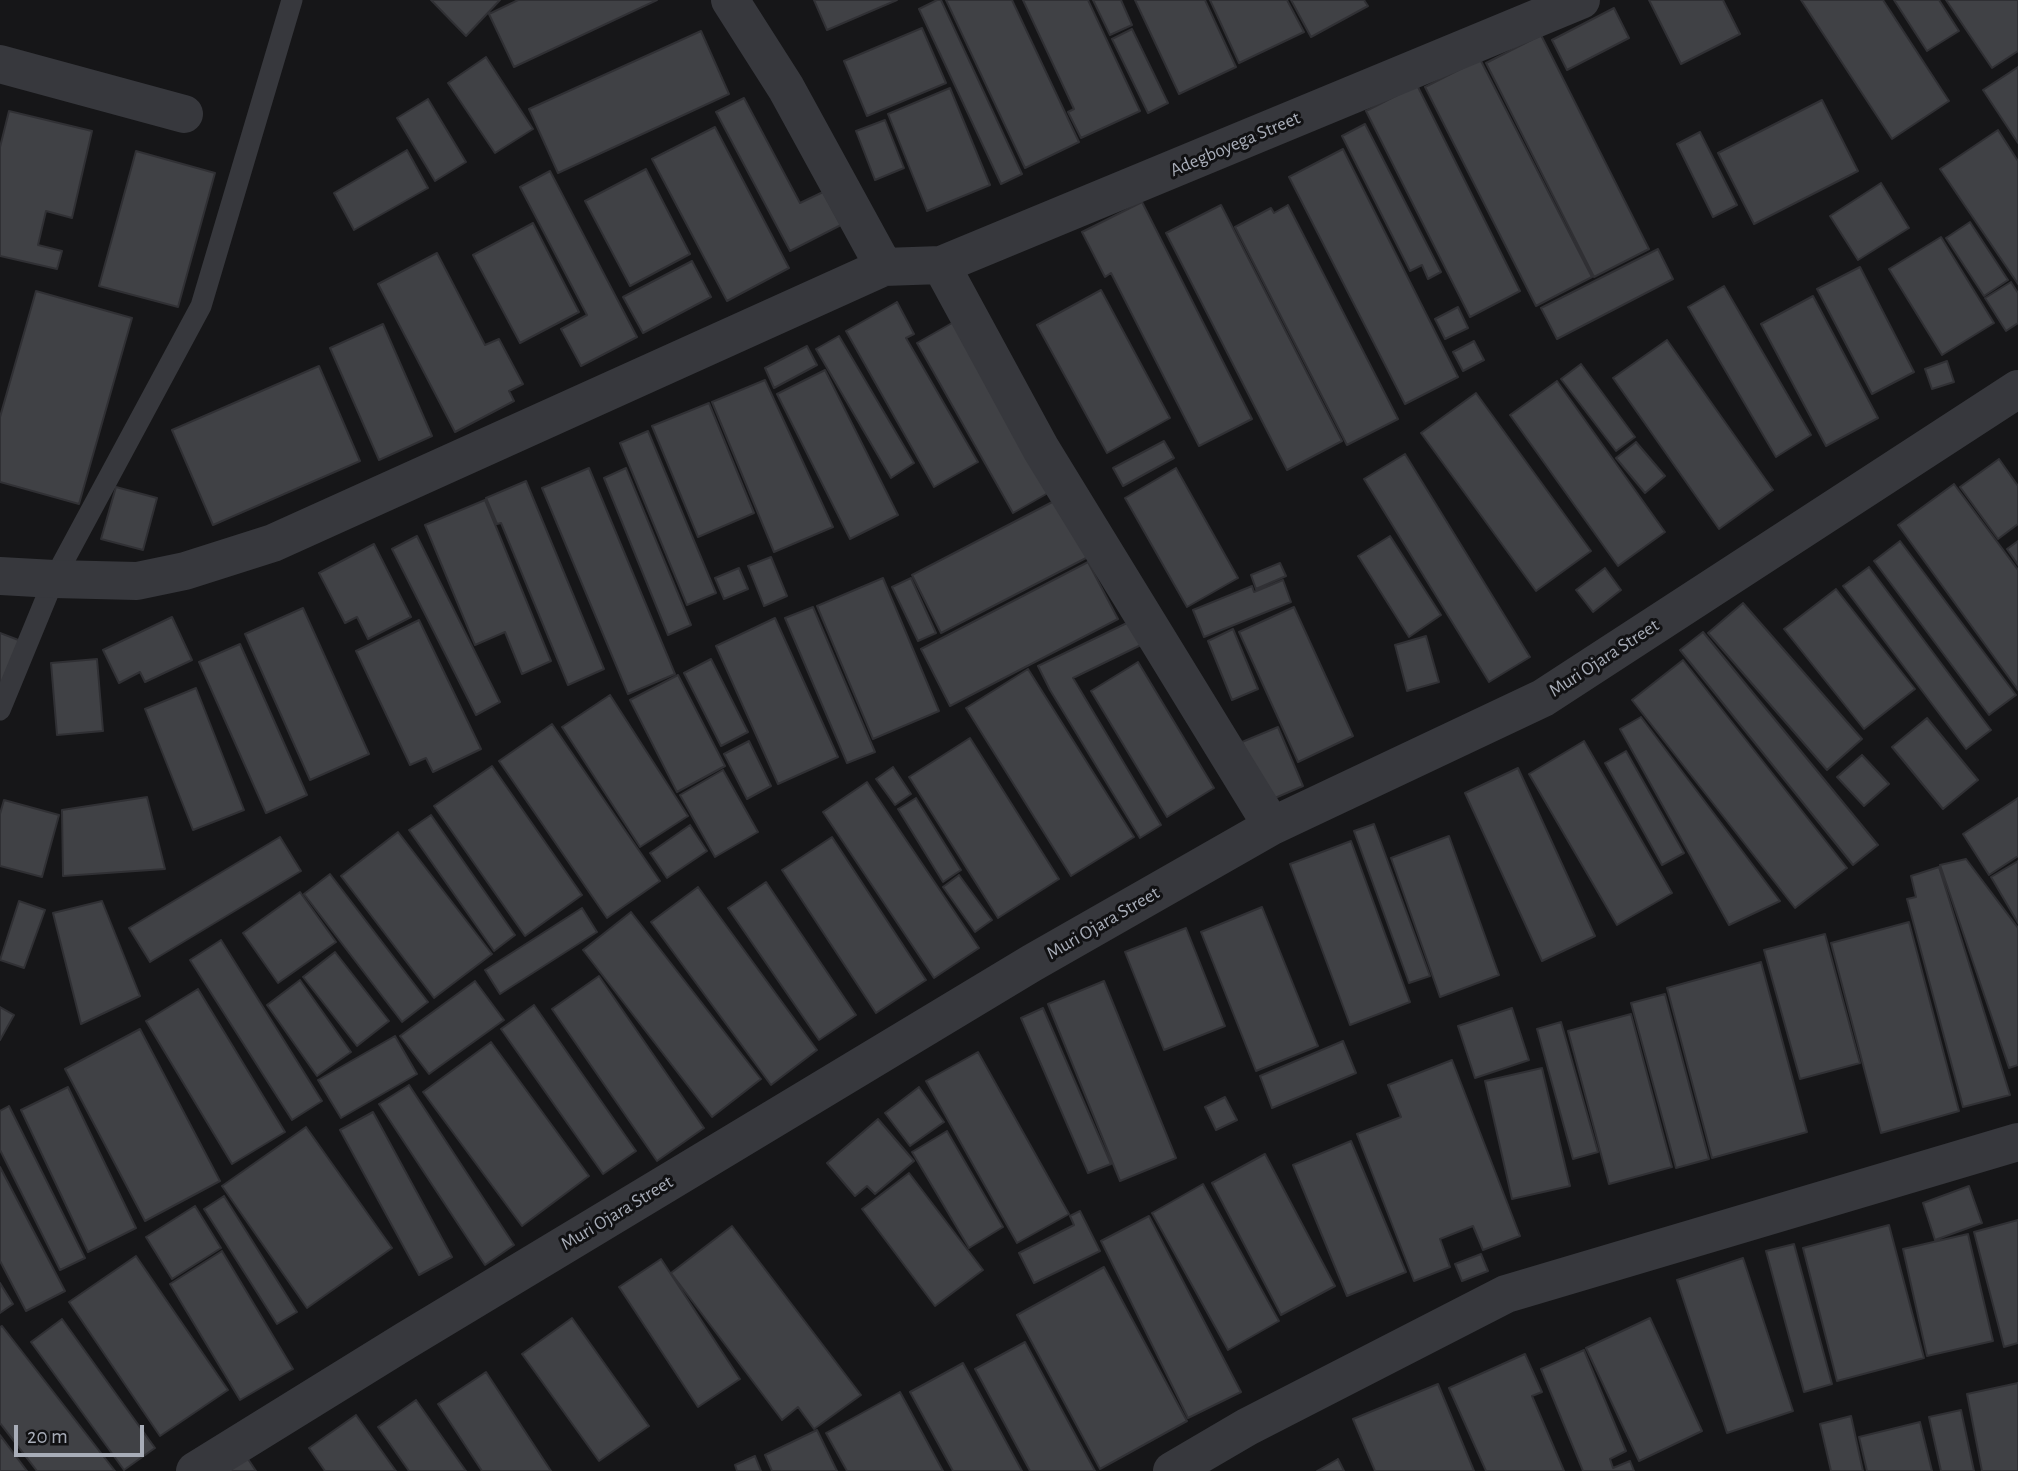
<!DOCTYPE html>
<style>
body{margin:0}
#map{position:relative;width:2018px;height:1471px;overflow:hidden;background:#161618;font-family:"Alegreya Sans",sans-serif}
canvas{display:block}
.scale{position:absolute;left:14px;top:1425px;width:130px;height:32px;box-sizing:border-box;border:4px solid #a8adb8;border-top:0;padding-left:9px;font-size:21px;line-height:24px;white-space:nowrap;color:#a8adb8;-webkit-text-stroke:5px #111113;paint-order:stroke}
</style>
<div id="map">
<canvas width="2018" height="1471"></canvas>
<div class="scale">20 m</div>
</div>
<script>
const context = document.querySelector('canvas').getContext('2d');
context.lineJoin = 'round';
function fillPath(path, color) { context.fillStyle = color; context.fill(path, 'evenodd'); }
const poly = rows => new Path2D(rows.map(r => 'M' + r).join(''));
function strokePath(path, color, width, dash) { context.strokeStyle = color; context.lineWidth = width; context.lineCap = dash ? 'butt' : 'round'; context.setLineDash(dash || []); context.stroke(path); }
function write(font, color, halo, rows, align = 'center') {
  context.font = font + ' "Alegreya Sans",sans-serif'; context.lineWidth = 6; context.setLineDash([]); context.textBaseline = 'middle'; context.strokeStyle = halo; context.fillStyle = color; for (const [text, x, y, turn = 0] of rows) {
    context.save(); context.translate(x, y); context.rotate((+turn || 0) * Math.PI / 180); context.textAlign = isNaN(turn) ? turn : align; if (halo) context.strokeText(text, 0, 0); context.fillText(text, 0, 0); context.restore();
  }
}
const building = poly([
 [431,0,500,0,466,36,431,0],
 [518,0,657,0,514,67,489,14,518,0],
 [814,0,897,0,827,30,814,0],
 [937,0,941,0,1022,174,1001,184,919,9,937,0],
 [946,0,1012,0,1079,142,1025,168,946,0],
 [1023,0,1088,0,1140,111,1081,138,1068,112,1074,109,1023,0],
 [1093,0,1121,0,1132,25,1110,35,1093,0],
 [1135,0,1205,0,1236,67,1179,94,1135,0],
 [1210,0,1287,0,1304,32,1239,63,1210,0],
 [1291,0,1364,0,1368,6,1311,37,1291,0],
 [1649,0,1723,0,1740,34,1681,64,1649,0],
 [1801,0,1883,0,1949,101,1892,139,1801,0],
 [1894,0,1939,0,1959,31,1927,51,1894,0],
 [1946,0,2018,0,2018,51,1992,68,1946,0],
 [1614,8,1629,38,1567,70,1552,40,1614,8],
 [922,28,946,83,867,116,844,61,922,28],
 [1132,29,1168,103,1148,113,1112,39,1132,29],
 [701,31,729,94,558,173,529,109,701,31],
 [1541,35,1649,249,1594,277,1486,63,1541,35],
 [486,57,533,129,495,153,448,83,486,57],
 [1480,59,1592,277,1536,306,1425,87,1480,59],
 [2018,67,2018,143,1983,90,2018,67],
 [1417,85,1520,291,1470,317,1366,111,1417,85],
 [950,88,990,185,927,211,888,114,950,88],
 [744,98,800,203,823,192,841,225,790,251,716,112,744,98],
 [428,99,466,162,435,181,397,118,428,99],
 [1822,100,1858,171,1754,224,1718,153,1822,100],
 [9,111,92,131,72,218,46,211,38,245,62,251,57,269,0,256,0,147,9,111],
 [885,120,904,168,875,180,856,131,885,120],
 [1365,124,1441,272,1428,279,1422,265,1410,271,1342,136,1365,124],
 [715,127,789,268,727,301,652,159,715,127],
 [1998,130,2018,161,2018,284,1940,169,1998,130],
 [1700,132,1737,205,1713,217,1677,144,1700,132],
 [1343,149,1458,377,1405,404,1289,177,1343,149],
 [407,150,428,188,354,230,334,193,407,150],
 [136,151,215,173,178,307,99,286,136,151],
 [646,169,690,254,630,286,585,201,646,169],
 [550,171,637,337,581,366,561,329,587,315,520,187,550,171],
 [1881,183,1909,228,1858,260,1830,216,1881,183],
 [1142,202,1252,419,1199,446,1111,273,1105,277,1082,232,1142,202],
 [1221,205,1342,441,1287,470,1166,233,1221,205],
 [1288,205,1398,419,1347,445,1235,227,1271,208,1274,213,1288,205],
 [1970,222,2008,280,1984,296,1946,238,1970,222],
 [533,223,579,312,520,343,473,255,533,223],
 [1941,237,1994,323,1942,355,1889,269,1941,237],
 [1658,249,1673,279,1557,339,1541,308,1658,249],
 [437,253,485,345,499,339,523,384,509,391,514,401,455,432,378,284,437,253],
 [692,261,711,297,643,333,623,297,692,261],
 [1860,267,1914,372,1872,394,1817,289,1860,267],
 [2011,282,2018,293,2018,323,2006,331,1985,298,2011,282],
 [1724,286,1811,435,1776,457,1688,307,1724,286],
 [1101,290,1170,418,1107,453,1037,325,1101,290],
 [36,291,132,318,79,504,0,482,0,417,36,291],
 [1813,296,1878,418,1826,446,1761,324,1813,296],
 [897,302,914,334,906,338,978,462,934,487,846,331,897,302],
 [1458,307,1468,328,1445,339,1435,319,1458,307],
 [959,319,1055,489,1013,513,917,343,959,319],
 [383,324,432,436,379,460,330,348,383,324],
 [839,336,914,463,891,478,816,349,839,336],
 [1667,340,1773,490,1719,529,1613,378,1667,340],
 [1474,341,1484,360,1463,371,1453,352,1474,341],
 [807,346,817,365,774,388,765,368,807,346],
 [1947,361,1954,382,1932,389,1925,369,1947,361],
 [1581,364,1635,437,1616,451,1561,379,1581,364],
 [319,366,360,461,213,525,172,430,319,366],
 [825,370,898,515,850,539,777,394,825,370],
 [765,380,833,527,774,552,712,402,765,380],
 [1557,381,1665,532,1618,566,1510,415,1557,381],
 [1476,393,1591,551,1536,591,1421,433,1476,393],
 [709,403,754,513,698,537,652,426,709,403],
 [648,431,716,593,687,605,620,443,648,431],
 [1164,441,1174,458,1123,486,1113,468,1164,441],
 [1636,442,1665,476,1645,493,1616,458,1636,442],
 [1405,454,1530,657,1489,682,1364,479,1405,454],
 [1999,459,2018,486,2018,524,1998,539,1960,487,1999,459],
 [589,468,675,674,628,694,542,488,589,468],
 [626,468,691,625,668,635,604,478,626,468],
 [1176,468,1238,578,1187,607,1125,498,1176,468],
 [526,481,604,669,568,685,501,523,497,524,486,498,526,481],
 [1954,484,2018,570,2018,690,1898,525,1954,484],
 [116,487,157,498,143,550,101,539,116,487],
 [1058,499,1088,557,941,633,912,575,1058,499],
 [485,500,551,661,522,674,505,632,475,645,425,525,485,500],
 [417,536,500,702,476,715,392,549,417,536],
 [1390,536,1441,615,1409,637,1358,556,1390,536],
 [1900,541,2016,695,1989,715,1874,561,1900,541],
 [2018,541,2018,565,2007,549,2018,541],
 [374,544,411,617,368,639,357,617,345,623,319,573,374,544],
 [771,557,787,596,764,606,748,566,771,557],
 [1088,562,1118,619,950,706,921,649,1088,562],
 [1280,563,1286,576,1256,589,1251,575,1280,563],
 [1869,567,1991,730,1966,749,1843,586,1869,567],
 [739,568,748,589,724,599,715,578,739,568],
 [1605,568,1621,590,1593,612,1576,590,1605,568],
 [883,578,939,711,873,739,817,606,883,578],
 [911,578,936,633,918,641,892,587,911,578],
 [1283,580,1291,602,1204,637,1193,610,1252,586,1254,592,1283,580],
 [1836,589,1915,689,1864,729,1784,629,1836,589],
 [1743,603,1862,739,1827,770,1708,633,1743,603],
 [813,607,875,752,847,763,785,618,813,607],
 [1294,607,1353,736,1298,762,1239,632,1294,607],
 [303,608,369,754,310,780,245,634,303,608],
 [172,617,192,660,145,682,140,672,119,683,103,650,172,617],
 [775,618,838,757,778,784,716,646,775,618],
 [419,620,481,749,433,772,426,758,410,765,356,651,419,620],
 [1131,621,1143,644,1073,678,1161,825,1140,838,1050,690,1038,666,1131,621],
 [1233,629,1258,689,1232,700,1208,641,1233,629],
 [1703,632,1878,845,1853,865,1680,650,1703,632],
 [0,633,21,641,0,692,0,633],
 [1426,636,1439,682,1407,691,1395,645,1426,636],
 [240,644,307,795,266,813,199,662,240,644],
 [97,659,103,731,57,735,51,663,97,659],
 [711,659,748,732,721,746,684,673,711,659],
 [1683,660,1847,868,1795,908,1632,700,1683,660],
 [1138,662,1214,788,1167,817,1091,691,1138,662],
 [1028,669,1134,837,1071,876,966,708,1028,669],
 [678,675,725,766,677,792,630,700,678,675],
 [196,688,244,810,193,830,145,709,196,688],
 [610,695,688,816,640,847,562,727,610,695],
 [1641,717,1780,901,1729,925,1620,729,1641,717],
 [1927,718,1978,780,1943,809,1892,747,1927,718],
 [552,724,660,881,607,918,499,761,552,724],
 [1278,727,1303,786,1268,801,1242,742,1278,727],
 [970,738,1059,879,998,918,909,777,970,738],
 [749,741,771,786,747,799,724,754,749,741],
 [1584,741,1672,893,1617,925,1529,774,1584,741],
 [1626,751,1684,853,1662,865,1605,763,1626,751],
 [1862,755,1889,784,1864,806,1837,777,1862,755],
 [492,766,582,895,525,936,434,806,492,766],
 [893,767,911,794,895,805,876,779,893,767],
 [1518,768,1595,936,1542,961,1465,793,1518,768],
 [723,770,758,832,715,857,680,795,723,770],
 [867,782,979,948,934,978,823,812,867,782],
 [147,797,165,869,63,876,62,810,147,797],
 [916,798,961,870,943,882,898,809,916,798],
 [2018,798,2018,856,1989,875,1963,834,2018,798],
 [4,800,59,815,42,877,0,866,0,814,4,800],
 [431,815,515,935,494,951,409,830,431,815],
 [1374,824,1430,976,1409,983,1354,831,1374,824],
 [690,825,707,851,667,878,650,853,690,825],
 [398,832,492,954,434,998,341,876,398,832],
 [1449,836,1499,975,1440,997,1391,858,1449,836],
 [280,837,301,871,150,962,129,928,280,837],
 [832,837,926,980,876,1013,782,870,832,837],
 [1351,841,1410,1002,1350,1025,1290,864,1351,841],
 [1966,859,2018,928,2018,1065,2009,1068,1940,865,1966,859],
 [2018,861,2018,923,1991,877,2018,861],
 [1939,867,2010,1095,1963,1107,1907,899,1916,897,1911,876,1939,867],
 [330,874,428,1002,402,1022,304,894,330,874],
 [959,875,992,920,975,932,943,887,959,875],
 [766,882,856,1015,819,1040,728,908,766,882],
 [698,887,817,1050,771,1085,651,922,698,887],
 [300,892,336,942,278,983,243,933,300,892],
 [19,901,45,910,24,968,0,960,19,901],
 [102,901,140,996,81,1024,53,913,102,901],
 [1262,907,1318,1046,1256,1071,1201,932,1262,907],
 [582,908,597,932,500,994,485,970,582,908],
 [631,912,761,1079,712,1117,583,950,631,912],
 [1909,922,1959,1111,1881,1133,1831,943,1909,922],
 [1186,928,1225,1026,1164,1050,1125,952,1186,928],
 [1825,934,1860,1063,1800,1079,1764,950,1825,934],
 [221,940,322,1101,292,1120,190,960,221,940],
 [335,952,389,1021,357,1046,303,977,335,952],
 [1761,962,1807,1132,1712,1158,1667,988,1761,962],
 [599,976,704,1128,657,1161,552,1009,599,976],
 [300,980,351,1052,317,1076,267,1005,300,980],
 [475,981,504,1020,429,1074,400,1036,475,981],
 [1104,981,1176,1158,1120,1181,1048,1004,1104,981],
 [198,989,285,1132,232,1164,146,1021,198,989],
 [1665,994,1709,1159,1676,1168,1631,1003,1665,994],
 [534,1005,636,1151,603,1174,501,1029,534,1005],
 [0,1007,14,1015,0,1040,0,1007],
 [1043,1008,1111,1164,1088,1173,1021,1018,1043,1008],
 [1512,1008,1529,1060,1475,1078,1458,1026,1512,1008],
 [1631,1014,1672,1167,1609,1184,1568,1031,1631,1014],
 [1561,1022,1598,1152,1573,1159,1537,1029,1561,1022],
 [140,1029,220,1181,145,1221,65,1069,140,1029],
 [395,1036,417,1074,341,1118,318,1080,395,1036],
 [1343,1041,1356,1073,1272,1108,1260,1076,1343,1041],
 [491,1042,589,1176,522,1226,423,1092,491,1042],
 [978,1052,1069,1214,1017,1243,926,1081,978,1052],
 [1452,1060,1520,1236,1483,1250,1473,1226,1440,1239,1450,1267,1414,1281,1357,1134,1401,1117,1388,1085,1452,1060],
 [1542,1068,1570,1186,1512,1199,1485,1081,1542,1068],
 [409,1085,514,1245,485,1265,379,1104,409,1085],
 [68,1087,136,1228,88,1252,21,1110,68,1087],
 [919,1087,944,1122,910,1146,885,1113,919,1087],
 [1225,1097,1237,1120,1216,1130,1205,1107,1225,1097],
 [9,1106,85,1258,60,1270,0,1150,0,1111,9,1106],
 [373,1112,452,1257,419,1275,340,1130,373,1112],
 [878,1119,914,1161,875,1194,867,1186,855,1196,827,1163,878,1119],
 [306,1127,392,1248,307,1308,222,1186,306,1127],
 [947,1131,1003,1227,969,1248,912,1152,947,1131],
 [1351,1141,1406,1272,1347,1296,1293,1165,1351,1141],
 [1265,1154,1335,1286,1281,1315,1212,1183,1265,1154],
 [0,1167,65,1291,26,1311,0,1261,0,1167],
 [909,1173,983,1270,935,1306,862,1209,909,1173],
 [1203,1184,1279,1321,1228,1350,1152,1213,1203,1184],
 [1969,1186,1982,1223,1935,1240,1923,1203,1969,1186],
 [224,1196,297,1312,277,1324,204,1209,224,1196],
 [195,1206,221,1248,172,1279,146,1237,195,1206],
 [1080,1211,1100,1251,1034,1283,1019,1253,1074,1225,1070,1216,1080,1211],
 [1149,1216,1241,1392,1188,1418,1101,1241,1149,1216],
 [2018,1220,2018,1343,2004,1347,1974,1232,2018,1220],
 [1889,1225,1924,1358,1837,1381,1803,1248,1889,1225],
 [732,1226,861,1395,814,1429,798,1407,782,1420,671,1273,732,1226],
 [1968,1234,1993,1341,1927,1356,1903,1249,1968,1234],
 [1794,1244,1832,1384,1804,1392,1766,1251,1794,1244],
 [222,1251,293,1369,240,1400,170,1284,222,1251],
 [1481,1254,1488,1271,1462,1281,1455,1264,1481,1254],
 [136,1256,228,1390,160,1436,69,1302,136,1256],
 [1743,1258,1793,1411,1727,1433,1677,1280,1743,1258],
 [661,1259,740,1379,698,1407,619,1287,661,1259],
 [1104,1267,1187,1421,1100,1469,1017,1315,1104,1267],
 [0,1283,13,1304,0,1313,0,1283],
 [572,1318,649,1426,599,1461,522,1354,572,1318],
 [1650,1318,1702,1431,1639,1461,1586,1348,1650,1318],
 [62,1319,155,1448,124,1470,31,1342,62,1319],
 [2,1326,115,1471,37,1471,0,1423,0,1327,2,1326],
 [1025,1342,1095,1471,1030,1471,975,1369,1025,1342],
 [1584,1350,1626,1451,1610,1459,1613,1468,1630,1461,1634,1471,1583,1471,1541,1369,1584,1350],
 [1525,1354,1542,1392,1532,1396,1564,1471,1486,1471,1449,1388,1525,1354],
 [963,1363,1022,1471,953,1471,910,1392,963,1363],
 [486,1372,551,1471,482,1471,438,1404,486,1372],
 [2018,1383,2018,1471,1982,1471,1967,1394,2018,1383],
 [1438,1384,1474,1471,1375,1471,1353,1419,1438,1384],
 [900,1392,943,1471,847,1471,826,1433,900,1392],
 [416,1400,466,1471,409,1471,378,1427,416,1400],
 [1961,1410,1974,1471,1941,1471,1929,1417,1961,1410],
 [356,1415,396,1471,325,1471,309,1448,356,1415],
 [1851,1416,1863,1471,1831,1471,1820,1424,1851,1416],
 [1920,1422,1932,1471,1867,1471,1859,1437,1920,1422],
 [817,1430,837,1471,772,1471,765,1455,817,1430],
 [0,1435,27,1471,0,1471,0,1435],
 [244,1453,256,1471,219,1471,244,1453],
 [755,1456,761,1471,737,1471,735,1465,755,1456],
 [1338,1459,1344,1471,1317,1471,1338,1459]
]);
fillPath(building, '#404145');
strokePath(building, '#303034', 2);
strokePath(poly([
 [0,710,54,579,201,306,292,0]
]), '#37383d', 21);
strokePath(poly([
 [730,0,786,88,884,267],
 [0,64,184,114],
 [941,265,1041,449,1272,826],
 [0,576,54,579,137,581,185,571,273,543,884,267,941,265,1581,0],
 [195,1471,405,1341,1032,963,1272,826,1543,698,2018,389],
 [1172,1471,1247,1427,1506,1294,2018,1142]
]), '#37383d', 38);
write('19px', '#a8adb8', '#111113', [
 ["Adegboyega Street",1235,144,-23],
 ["Muri Ojara Street",1604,658,-33],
 ["Muri Ojara Street",1103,923,-30],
 ["Muri Ojara Street",617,1213,-31]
]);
</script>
